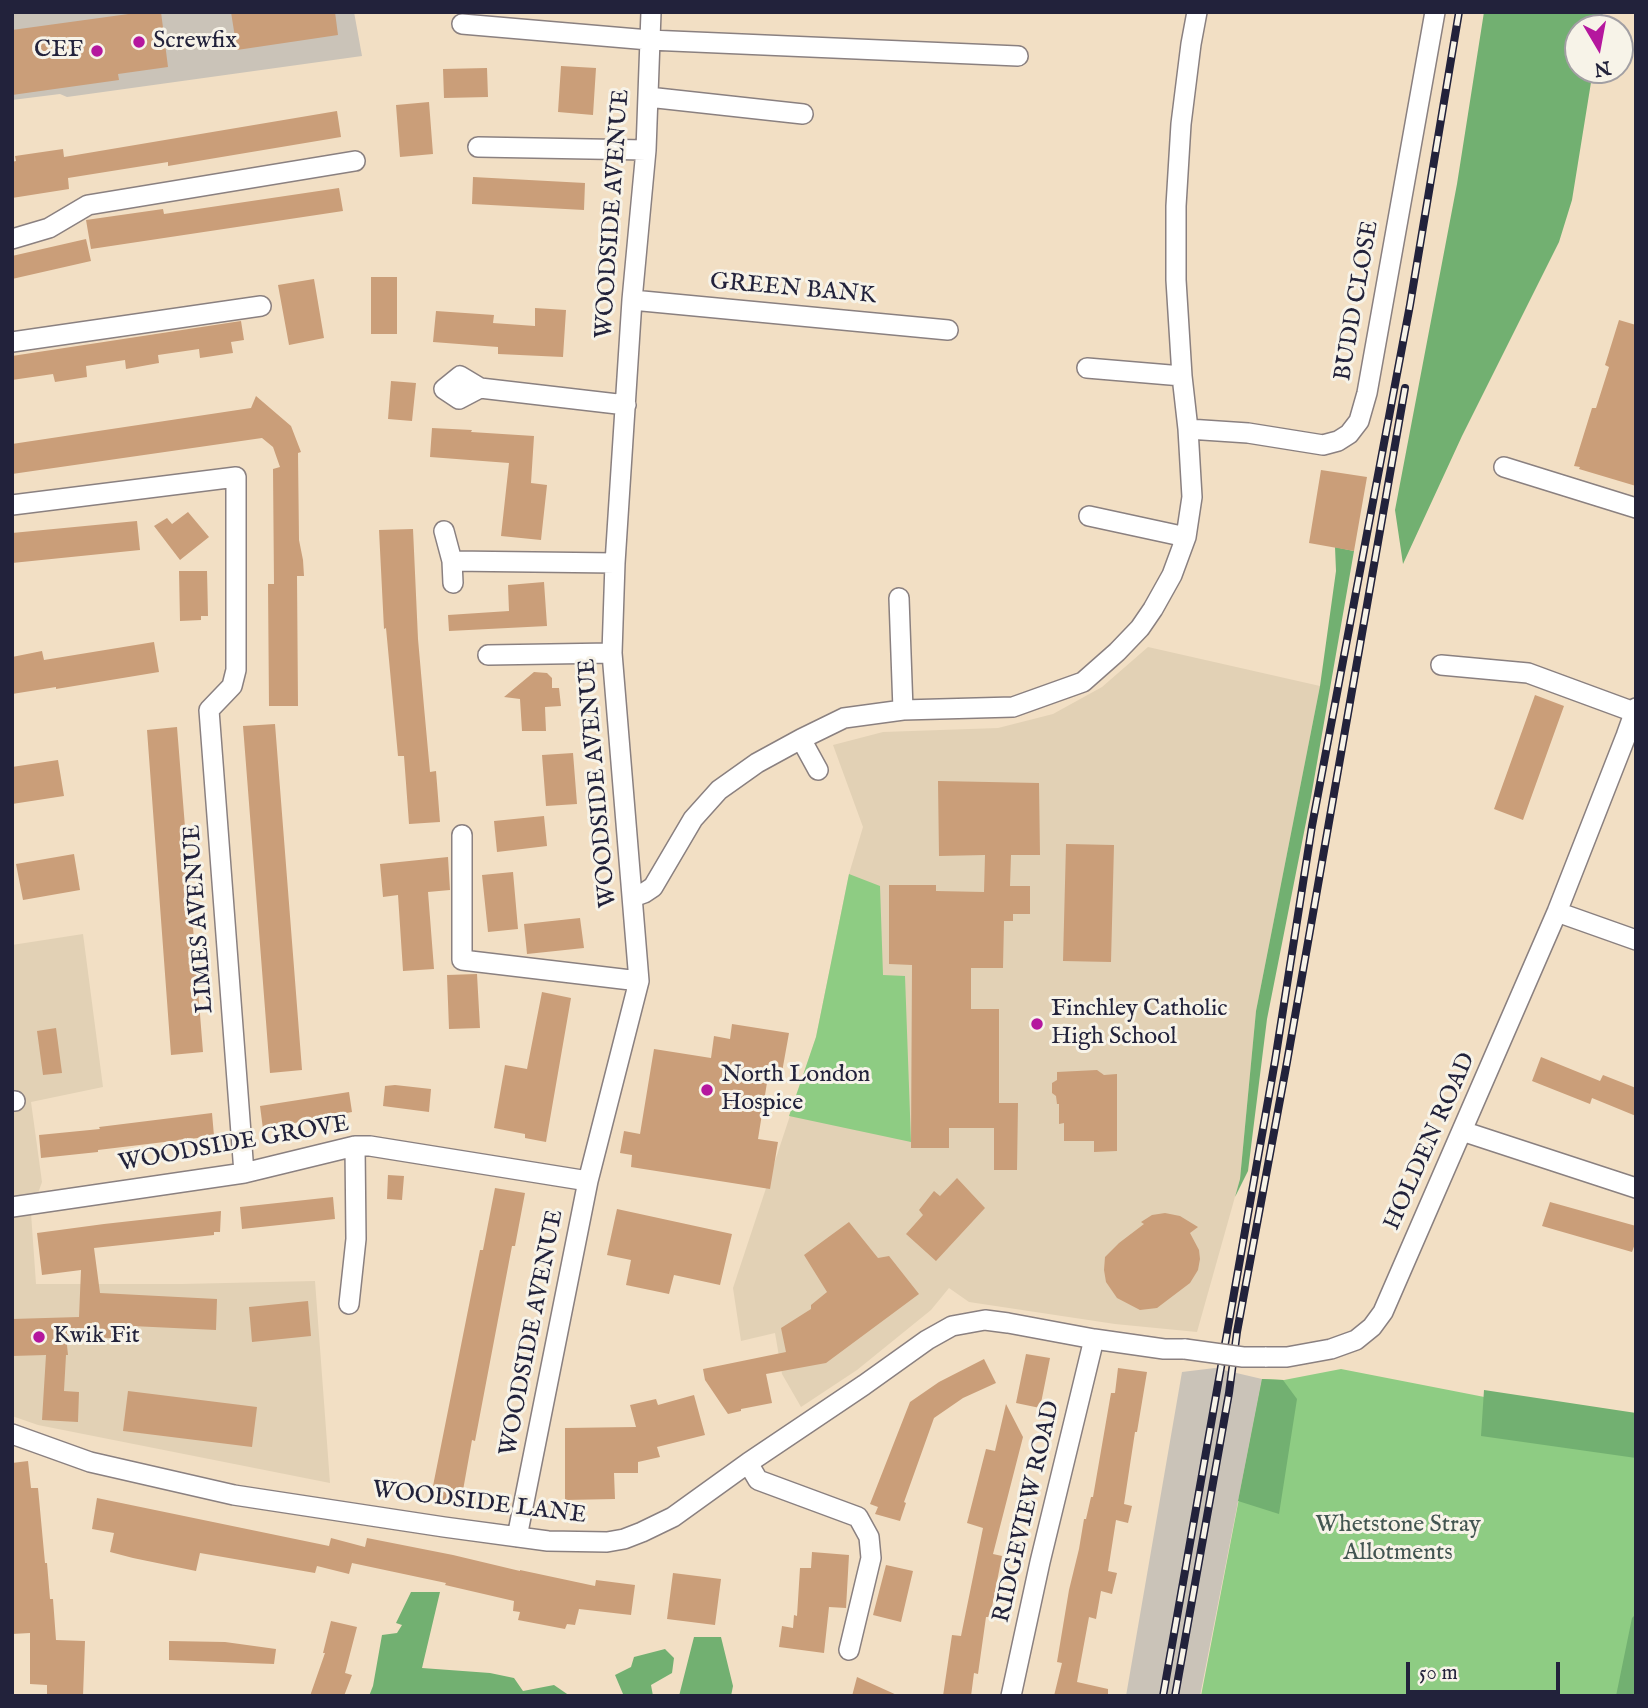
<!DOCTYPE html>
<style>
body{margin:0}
#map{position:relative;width:1648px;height:1708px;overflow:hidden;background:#f2dfc4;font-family:"IM FELL English",serif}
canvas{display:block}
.frame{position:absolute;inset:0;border:14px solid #22223b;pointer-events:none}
.north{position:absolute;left:1564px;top:14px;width:70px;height:70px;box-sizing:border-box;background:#f7f3e8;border:2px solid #a29fa3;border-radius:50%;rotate:170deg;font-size:19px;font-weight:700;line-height:28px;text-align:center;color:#22223b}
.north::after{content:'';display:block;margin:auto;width:24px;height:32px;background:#b5179e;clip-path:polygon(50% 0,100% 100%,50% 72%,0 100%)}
.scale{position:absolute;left:1406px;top:1662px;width:154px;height:32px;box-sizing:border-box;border:4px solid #22223b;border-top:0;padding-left:9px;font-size:21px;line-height:24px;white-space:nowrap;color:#22223b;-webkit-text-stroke:5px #f7f3e8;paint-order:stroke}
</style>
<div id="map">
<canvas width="1648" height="1708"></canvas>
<div class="frame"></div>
<div class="north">N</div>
<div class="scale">50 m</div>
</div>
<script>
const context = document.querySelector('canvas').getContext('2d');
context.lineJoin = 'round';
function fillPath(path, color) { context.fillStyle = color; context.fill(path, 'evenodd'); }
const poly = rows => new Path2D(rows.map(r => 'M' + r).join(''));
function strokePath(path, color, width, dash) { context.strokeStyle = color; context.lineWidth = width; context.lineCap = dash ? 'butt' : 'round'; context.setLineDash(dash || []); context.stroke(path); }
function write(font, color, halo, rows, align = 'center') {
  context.font = font + ' "IM FELL English",serif'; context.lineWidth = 6; context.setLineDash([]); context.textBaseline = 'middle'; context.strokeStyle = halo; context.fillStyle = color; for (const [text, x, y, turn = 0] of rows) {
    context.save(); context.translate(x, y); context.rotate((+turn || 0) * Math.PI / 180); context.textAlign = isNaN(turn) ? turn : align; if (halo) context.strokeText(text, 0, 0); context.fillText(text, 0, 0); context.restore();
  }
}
fillPath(poly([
 [1148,647,1320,686,1256,1011,1240,1179,1197,1332,1115,1324,969,1302,949,1288,931,1310,857,1370,801,1407,782,1374,775,1333,741,1341,733,1288,816,1037,849,874,863,827,833,745,883,732,998,728,1053,714,1102,687],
 [83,934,103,1087,31,1102,42,1182,31,1213,36,1284,182,1284,315,1281,330,1483,38,1425,12,1416,12,945]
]), '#e2d1b5');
fillPath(poly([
 [12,12,354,12,362,56,67,97,60,94,12,100],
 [1215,1368,1262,1379,1200,1696,1126,1696,1182,1372]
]), '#cac3b8');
fillPath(poly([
 [849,874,880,886,883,975,905,976,911,1142,789,1116,816,1037],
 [1341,1369,1551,1410,1636,1423,1636,1696,1201,1696,1262,1379,1284,1380]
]), '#8ecc83');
fillPath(poly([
 [1484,12,1603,12,1600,28,1578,28,1578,70,1593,70,1572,200,1559,242,1462,436,1403,564,1395,510,1457,184],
 [1335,547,1354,551,1311,797,1267,1019,1248,1171,1235,1197,1240,1179,1256,1011,1320,686,1336,571],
 [1262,1379,1283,1380,1297,1399,1279,1514,1238,1501],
 [1484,1390,1636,1413,1636,1458,1481,1436],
 [411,1592,440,1592,422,1668,490,1673,514,1678,523,1691,554,1685,570,1696,369,1696,373,1686,382,1635,397,1633,402,1625,396,1623],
 [1636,1614,1636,1696,1616,1696,1632,1618],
 [694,1637,721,1637,733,1686,731,1696,679,1696],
 [665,1649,674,1658,672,1673,651,1685,653,1696,620,1696,623,1694,615,1675,631,1667,634,1657]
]), '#72b071');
fillPath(poly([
 [143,12,161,12,168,67,118,74,119,80,12,95,12,30],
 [231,12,335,12,338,35,237,50],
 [561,66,596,68,593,115,558,112],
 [487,68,488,97,444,98,443,69],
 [429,102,433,154,400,157,396,105],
 [337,111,341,137,168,166,168,162,68,178,69,189,12,198,12,162,16,161,15,156,63,149,64,157],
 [473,177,585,183,584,210,472,204],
 [339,188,343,211,91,249,86,220,163,209,164,214],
 [86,239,91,261,12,279,12,256],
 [371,277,397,277,397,334,371,334],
 [314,279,324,338,289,345,278,285],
 [535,308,566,310,563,357,498,354,498,347,433,342,436,311,494,315,493,323,535,326],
 [1619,320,1636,325,1636,486,1579,469,1580,467,1574,466,1592,408,1596,408,1609,367,1605,365],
 [241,321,244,340,231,342,233,353,200,358,199,349,158,355,159,363,126,369,125,360,86,366,87,377,55,382,53,374,12,380,12,356],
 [391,381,416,383,412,421,388,419],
 [256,396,291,426,301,452,298,453,299,540,303,560,304,576,297,576,298,706,269,706,268,584,274,584,273,469,280,467,273,447,262,438,12,474,12,444,251,408],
 [432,428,472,430,471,432,534,436,531,483,547,485,541,540,501,536,509,463,430,457],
 [1321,470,1367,477,1354,551,1309,543],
 [188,512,209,537,180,560,154,526,167,518,172,524],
 [137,521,140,550,12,563,12,533],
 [413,529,418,639,424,707,430,772,436,771,440,822,409,824,404,756,398,756,386,628,384,629,379,530],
 [179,571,207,571,208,616,201,616,201,620,180,621],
 [544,582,547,626,449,631,448,615,509,611,508,585],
 [154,642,159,672,56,689,56,687,12,694,12,657,42,651,44,660],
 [534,672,547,673,552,678,552,688,559,688,561,706,545,707,546,731,522,731,520,699,504,697],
 [1535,695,1564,706,1523,820,1494,809],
 [275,724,302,1070,270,1073,243,726],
 [177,727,203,1052,171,1055,147,730],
 [573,753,577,804,546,806,542,755],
 [58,760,64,796,12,804,12,767],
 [938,781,1039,783,1040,855,1011,855,1010,886,1030,886,1030,914,1013,914,1013,921,1004,921,1003,968,971,968,971,1009,999,1009,999,1103,1018,1103,1017,1170,994,1170,994,1128,949,1128,949,1148,911,1148,912,965,889,964,889,885,936,885,936,891,984,892,985,855,939,856],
 [544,816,547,846,497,852,494,821],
 [1066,844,1114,845,1111,962,1063,961],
 [74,854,80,890,23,900,16,864],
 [448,857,450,890,428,892,434,969,403,971,398,895,383,897,380,864],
 [513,872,518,929,488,932,482,875],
 [580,918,584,948,527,954,524,924],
 [477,974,480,1028,449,1029,447,975],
 [542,992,571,998,546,1142,525,1138,525,1134,494,1128,505,1065,527,1069],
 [732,1024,789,1033,782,1072,769,1070,758,1139,778,1142,770,1189,631,1167,632,1155,620,1153,624,1131,640,1134,654,1049,711,1058,714,1036,730,1039],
 [56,1028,62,1073,43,1075,37,1031],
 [1541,1057,1600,1081,1603,1075,1636,1088,1636,1116,1592,1098,1590,1104,1532,1081],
 [1097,1070,1104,1075,1117,1074,1117,1151,1094,1152,1094,1141,1064,1141,1064,1123,1059,1124,1059,1104,1057,1104,1056,1096,1052,1093,1052,1083,1057,1080,1057,1072],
 [395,1085,431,1089,429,1112,383,1106,385,1086],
 [349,1092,352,1112,263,1129,260,1106],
 [212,1113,214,1136,98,1150,98,1152,41,1158,39,1135,100,1129,99,1127],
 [388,1175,404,1176,402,1200,387,1199],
 [957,1178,985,1208,936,1261,906,1234,923,1215,919,1210,934,1191,940,1196],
 [495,1188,525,1193,515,1246,512,1246,475,1441,472,1440,460,1507,430,1501,480,1250,483,1250],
 [333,1197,335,1219,242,1229,240,1207],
 [1550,1202,1636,1226,1636,1241,1632,1252,1542,1226],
 [617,1209,732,1234,720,1285,674,1275,669,1294,626,1285,631,1260,607,1255],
 [221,1211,220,1232,214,1232,214,1235,94,1248,100,1293,217,1299,216,1330,132,1326,131,1339,66,1336,68,1355,66,1355,64,1391,79,1392,78,1422,42,1420,46,1355,12,1356,12,1319,79,1317,81,1270,42,1275,37,1233,104,1224],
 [1165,1213,1180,1216,1198,1227,1190,1233,1199,1250,1200,1259,1198,1270,1190,1283,1157,1308,1140,1310,1117,1298,1106,1282,1104,1270,1105,1257,1119,1243,1144,1224,1141,1222,1152,1215],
 [849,1222,878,1258,889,1256,919,1294,826,1363,766,1374,772,1403,741,1409,741,1411,728,1414,705,1380,703,1369,786,1352,781,1328,811,1309,811,1305,827,1292,804,1255],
 [308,1301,311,1336,252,1342,249,1307],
 [1026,1354,1050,1358,1040,1408,1016,1403],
 [984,1359,996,1383,963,1398,934,1418,904,1502,906,1503,900,1521,875,1514,878,1507,870,1504,910,1402,939,1382],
 [1118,1368,1147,1372,1137,1432,1135,1432,1124,1504,1132,1506,1128,1523,1116,1520,1108,1571,1117,1573,1112,1594,1101,1591,1096,1619,1089,1617,1077,1682,1108,1689,1108,1696,1054,1696,1062,1663,1057,1662,1069,1590,1079,1549,1084,1519,1086,1519,1091,1497,1093,1497,1111,1393,1115,1393],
 [128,1391,257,1407,252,1447,123,1431],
 [694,1395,705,1435,657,1447,660,1457,638,1462,638,1473,614,1473,615,1499,565,1500,565,1428,636,1427,630,1405,656,1399,658,1405],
 [1006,1404,1023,1437,993,1554,1002,1556,990,1617,986,1617,978,1674,974,1673,971,1696,943,1696,952,1635,961,1636,983,1528,967,1523,986,1449,995,1451],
 [28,1461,31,1488,38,1488,45,1563,47,1563,50,1599,53,1599,56,1640,85,1641,83,1696,47,1696,47,1685,30,1684,30,1633,12,1634,12,1463],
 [97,1498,329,1546,331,1538,365,1547,367,1538,453,1555,520,1571,520,1570,595,1586,596,1580,635,1585,631,1615,579,1609,575,1625,567,1624,565,1629,518,1620,520,1612,513,1611,514,1601,445,1585,446,1583,352,1563,349,1574,317,1566,315,1573,200,1553,196,1571,133,1558,110,1552,114,1533,92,1529],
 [812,1552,849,1555,846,1608,829,1607,824,1653,779,1647,782,1626,793,1628,794,1615,797,1616,800,1568,811,1568],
 [886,1565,913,1571,901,1622,873,1615],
 [673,1573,721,1579,715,1625,667,1619],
 [331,1621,357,1627,345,1673,352,1675,344,1696,310,1696,325,1653,323,1653],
 [169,1641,225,1642,276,1649,274,1664,169,1660],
 [857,1677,899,1696,852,1696]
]), '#ca9e79');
const street = poly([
 [462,24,649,40,1018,56],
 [648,97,803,114],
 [478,147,646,150],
 [12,239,49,228,88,205,355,161],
 [632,300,948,330],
 [12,342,261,306],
 [1087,368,1182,376],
 [480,388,460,376,444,389,459,399,480,388,626,405],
 [1188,429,1248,433,1323,445,1338,441,1349,434,1359,421,1367,393,1435,12],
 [1504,467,1636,508],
 [12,505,236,477,236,670,232,686,209,710,244,1173],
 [1089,516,1186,537],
 [444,531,452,561,453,583],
 [452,561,615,563],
 [899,598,903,710],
 [488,655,612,653],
 [1441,665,1528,673,1634,712],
 [801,739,818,770],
 [462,835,462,960,639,981],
 [633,897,644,893,653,887,693,819,719,790,757,763,801,739,844,718,903,710,1013,707,1083,682,1117,652,1140,628,1153,609,1172,575,1186,537,1192,497,1188,429,1182,376,1176,280,1176,206,1181,124,1191,44,1197,12],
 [1557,912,1636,940],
 [12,1101,15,1101],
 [1462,1131,1636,1188],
 [12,1207,244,1173,355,1146,370,1146,588,1181],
 [349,1304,356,1239,355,1146],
 [1265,1357,1287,1357,1331,1349,1356,1340,1372,1327,1383,1312,1557,912,1626,736,1636,708],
 [12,1434,90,1462,234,1495,444,1527,548,1541,607,1542,624,1539,642,1532,673,1517,748,1463,864,1385,927,1340,952,1326,985,1320,1008,1323,1094,1339,1164,1349,1185,1349],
 [748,1463,758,1480,858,1517,869,1537,871,1558,849,1650],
 [517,1537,588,1181,639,981,612,653,615,563,632,300,646,150,651,12],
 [1011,1696,1040,1562,1094,1339]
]);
strokePath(street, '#8a8080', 22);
strokePath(street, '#fff', 19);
const rail = poly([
 [1163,1696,1275,1061,1312,826,1410,305,1459,12],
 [1175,1696,1229,1393,1237,1332,1287,1062,1405,388]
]);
strokePath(rail, '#22223b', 8);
strokePath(rail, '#f7f3e8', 5, [16]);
const streetBridge = poly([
 [1185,1349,1243,1357,1265,1357]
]);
strokePath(streetBridge, '#8a8080', 22, []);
strokePath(streetBridge, '#fff', 19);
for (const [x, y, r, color] of [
 [139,42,7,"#b5179e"],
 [97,51,7,"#b5179e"],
 [1037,1024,7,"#b5179e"],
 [707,1090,7,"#b5179e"],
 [39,1337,7,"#b5179e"]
]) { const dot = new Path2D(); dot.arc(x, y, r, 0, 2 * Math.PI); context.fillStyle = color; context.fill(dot); strokePath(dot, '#f7f3e8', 2.5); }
write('24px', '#22223b', '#f7f3e8', [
 ["Screwfix",153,42],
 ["CEF",83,51,"right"],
 ["Finchley Catholic",1051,1010],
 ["High School",1051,1038],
 ["North London",721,1076],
 ["Hospice",721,1104],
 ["Kwik Fit",53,1337]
], 'left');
write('24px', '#22223b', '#f7f3e8', [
 ["WOODSIDE AVENUE",614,214,-86],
 ["GREEN BANK",793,290,5],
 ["BUDD CLOSE",1358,301,-80],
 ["WOODSIDE AVENUE",599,783,-95],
 ["LIMES AVENUE",200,919,-94],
 ["HOLDEN ROAD",1431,1142,-66],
 ["WOODSIDE GROVE",234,1145,-10],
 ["WOODSIDE AVENUE",533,1333,-79],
 ["WOODSIDE LANE",479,1504,7],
 ["RIDGEVIEW ROAD",1028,1512,-77]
]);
write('24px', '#425551', '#f7f3e8', [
 ["Whetstone Stray",1398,1526],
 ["Allotments",1398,1554]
]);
</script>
